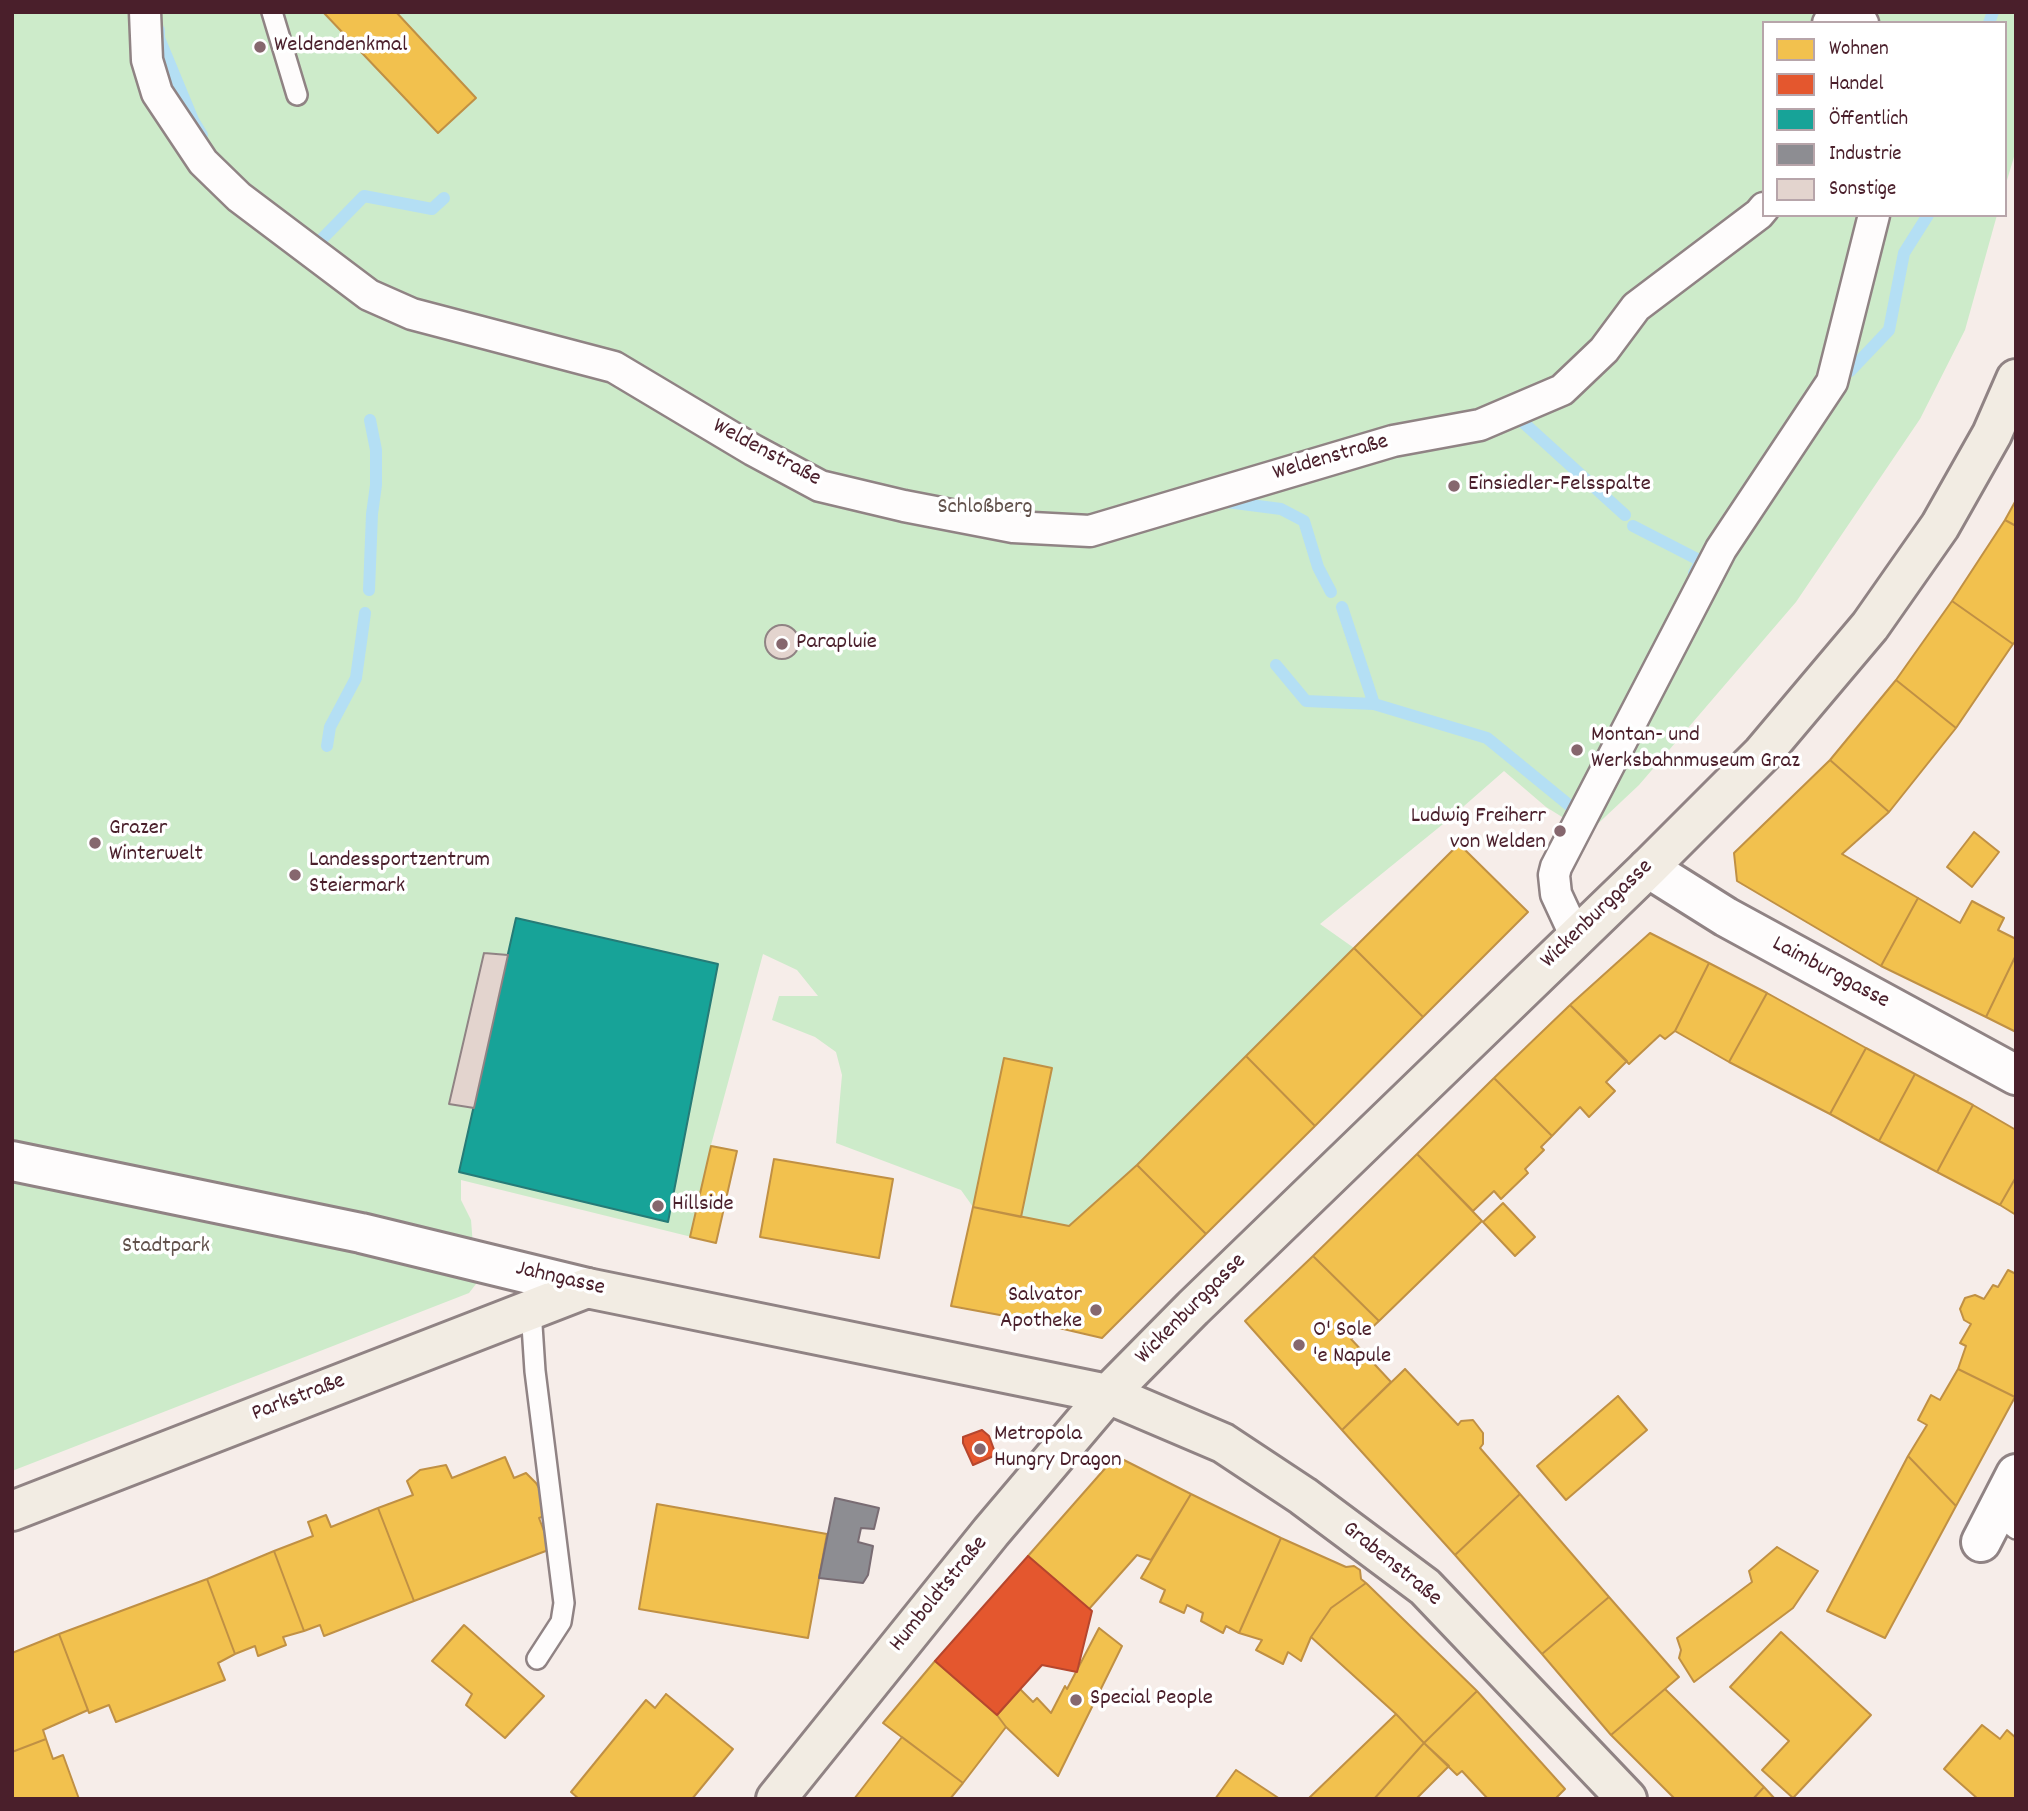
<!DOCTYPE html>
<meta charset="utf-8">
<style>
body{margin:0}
#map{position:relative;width:2028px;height:1811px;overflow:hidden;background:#f6ede9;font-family:Dekko,sans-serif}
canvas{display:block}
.frame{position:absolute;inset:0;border:14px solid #4a1f2b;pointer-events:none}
.legend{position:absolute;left:1762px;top:21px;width:245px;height:196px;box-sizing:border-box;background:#fff;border:2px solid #b7a5aa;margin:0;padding:9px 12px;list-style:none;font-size:21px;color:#4a1f2b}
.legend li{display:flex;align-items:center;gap:14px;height:35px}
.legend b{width:35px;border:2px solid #b7a5aa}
</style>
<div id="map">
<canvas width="2028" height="1811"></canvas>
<div class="frame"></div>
<ul class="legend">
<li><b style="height:19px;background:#f2c14e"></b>Wohnen</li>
<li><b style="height:19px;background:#e4572e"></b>Handel</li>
<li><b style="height:19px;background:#17a398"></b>Öffentlich</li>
<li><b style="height:19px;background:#8d8d92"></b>Industrie</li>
<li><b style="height:19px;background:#e3d4ce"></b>Sonstige</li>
</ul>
</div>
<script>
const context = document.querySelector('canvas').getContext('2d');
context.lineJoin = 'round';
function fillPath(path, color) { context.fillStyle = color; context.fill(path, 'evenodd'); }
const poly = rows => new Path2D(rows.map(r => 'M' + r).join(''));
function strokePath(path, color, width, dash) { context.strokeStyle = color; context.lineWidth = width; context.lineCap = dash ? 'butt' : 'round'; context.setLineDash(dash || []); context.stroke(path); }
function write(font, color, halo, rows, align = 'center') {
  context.font = font + ' Dekko,sans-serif'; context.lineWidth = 7; context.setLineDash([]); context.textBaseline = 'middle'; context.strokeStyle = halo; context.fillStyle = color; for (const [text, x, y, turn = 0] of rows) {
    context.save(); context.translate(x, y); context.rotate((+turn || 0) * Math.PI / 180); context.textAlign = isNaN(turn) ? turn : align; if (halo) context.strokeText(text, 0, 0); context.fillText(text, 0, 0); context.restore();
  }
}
fillPath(poly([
 [12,12,2016,12,2016,150,2005,187,2005,23,1764,23,1764,215,1997,215,1965,330,1920,419,1796,602,1639,785,1588,833,1546,807,1504,771,1448,820,1320,924,1354,948,1137,1165,1069,1226,1021,1217,1004,1058,973,1207,961,1190,836,1143,842,1075,836,1052,815,1037,772,1020,779,996,818,996,797,970,763,954,711,1145,737,1151,716,1243,461,1180,461,1200,471,1220,476,1284,469,1293,12,1471]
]), '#cdebca');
const homes = poly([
 [396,12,476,98,438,133,324,13,396,12],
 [2016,500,2016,526,2005,520,2016,500],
 [2005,520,2016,526,2016,641,2013,644,1952,601,2005,520],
 [1952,601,2013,644,1956,728,1896,680,1952,601],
 [1896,680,1956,728,1889,812,1830,760,1896,680],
 [1830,760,1889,812,1842,854,1918,898,1881,966,1737,881,1734,853,1830,760],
 [1974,832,1999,852,1972,887,1947,867,1974,832],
 [1459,844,1528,912,1423,1017,1354,948,1459,844],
 [1918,898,1960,923,1972,901,2004,918,1998,930,2016,939,2016,955,1986,1017,1881,966,1918,898],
 [1650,933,1709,963,1675,1031,1665,1039,1660,1035,1629,1064,1570,1005,1650,933],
 [1354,948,1423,1017,1315,1126,1246,1056,1354,948],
 [2016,955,2016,1032,1986,1017,2016,955],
 [1709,963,1767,993,1729,1062,1675,1031,1709,963],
 [1767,993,1866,1048,1830,1114,1729,1062,1767,993],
 [1570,1005,1627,1061,1606,1082,1615,1091,1589,1117,1580,1107,1552,1136,1494,1078,1570,1005],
 [1866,1048,1915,1074,1879,1141,1830,1114,1866,1048],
 [1246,1056,1315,1126,1206,1234,1137,1165,1246,1056],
 [1004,1058,1052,1068,1021,1217,973,1207,1004,1058],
 [1915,1074,1973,1105,1937,1172,1879,1141,1915,1074],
 [1494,1078,1552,1136,1541,1147,1544,1150,1525,1169,1528,1173,1501,1199,1494,1191,1473,1211,1417,1154,1494,1078],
 [1973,1105,2016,1130,2016,1177,2000,1205,1937,1172,1973,1105],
 [711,1146,737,1151,716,1243,690,1237,711,1146],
 [1417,1154,1482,1221,1379,1321,1313,1256,1417,1154],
 [774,1159,893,1179,879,1258,760,1237,774,1159],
 [1137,1165,1206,1234,1102,1338,1016,1318,951,1306,973,1207,1069,1226,1137,1165],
 [2016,1177,2016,1215,2000,1205,2016,1177],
 [1503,1203,1535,1237,1515,1256,1483,1222,1503,1203],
 [1313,1256,1379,1321,1365,1334,1361,1329,1351,1339,1391,1382,1342,1430,1245,1321,1313,1256],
 [2008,1270,2016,1274,2015,1397,1958,1369,1966,1346,1960,1343,1971,1324,1964,1320,1960,1309,1965,1298,1975,1295,1984,1299,1993,1285,1998,1287,2008,1270],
 [1405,1369,1458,1425,1461,1421,1473,1420,1483,1433,1483,1444,1480,1448,1520,1494,1455,1555,1342,1430,1405,1369],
 [1958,1369,2015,1397,1956,1506,1908,1456,1927,1425,1918,1420,1931,1395,1940,1400,1958,1369],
 [1618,1396,1647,1430,1566,1500,1537,1466,1618,1396],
 [1116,1456,1191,1494,1151,1560,1137,1555,1089,1609,1028,1556,1116,1456],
 [1908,1456,1956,1506,1885,1638,1827,1611,1908,1456],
 [505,1457,514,1478,526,1473,536,1483,542,1493,547,1515,539,1518,551,1549,414,1601,378,1508,413,1495,407,1481,420,1470,446,1465,452,1478,505,1457],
 [1191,1494,1281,1538,1239,1633,1226,1626,1223,1633,1201,1621,1203,1613,1187,1605,1184,1613,1160,1602,1165,1590,1141,1578,1191,1494],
 [1520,1494,1609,1597,1542,1654,1455,1555,1520,1494],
 [657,1504,827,1534,808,1638,639,1609,657,1504],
 [378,1508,414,1601,324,1636,320,1625,304,1631,274,1551,313,1536,308,1522,326,1515,331,1527,378,1508],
 [1281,1538,1346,1567,1354,1566,1360,1570,1361,1579,1366,1583,1331,1608,1311,1637,1301,1661,1288,1652,1283,1664,1256,1650,1262,1640,1239,1633,1281,1538],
 [1777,1547,1818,1571,1793,1608,1694,1682,1679,1658,1681,1650,1677,1638,1752,1582,1749,1571,1777,1547],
 [274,1551,304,1631,283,1637,286,1645,258,1656,255,1646,235,1654,207,1579,274,1551],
 [207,1579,235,1654,218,1663,225,1680,116,1722,109,1705,89,1713,59,1634,207,1579],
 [1366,1583,1477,1691,1424,1743,1396,1714,1311,1637,1331,1608,1366,1583],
 [1609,1597,1679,1677,1611,1735,1542,1654,1609,1597],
 [464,1625,544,1696,505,1738,466,1705,472,1694,432,1661,464,1625],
 [1099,1628,1122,1646,1058,1776,1006,1727,997,1715,1020,1689,1033,1702,1037,1698,1051,1713,1065,1686,1067,1689,1099,1628],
 [1781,1632,1871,1715,1793,1798,1762,1770,1789,1741,1730,1687,1781,1632],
 [59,1634,88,1710,43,1730,46,1739,12,1752,12,1653,59,1634],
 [935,1661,997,1715,1006,1727,963,1783,883,1723,935,1661],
 [1665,1689,1764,1787,1753,1799,1675,1799,1611,1735,1665,1689],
 [1477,1691,1565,1789,1555,1799,1488,1799,1462,1771,1457,1775,1424,1743,1477,1691],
 [666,1694,733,1749,692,1799,579,1799,571,1792,646,1700,655,1708,666,1694],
 [1396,1714,1424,1743,1374,1799,1308,1799,1396,1714],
 [1982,1725,2000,1739,2007,1730,2016,1738,2016,1799,1978,1799,1944,1769,1982,1725],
 [902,1737,963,1783,950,1799,854,1799,902,1737],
 [46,1739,53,1759,63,1755,79,1799,12,1799,12,1752,46,1739],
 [1424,1743,1449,1766,1416,1799,1374,1799,1424,1743],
 [1236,1770,1280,1799,1215,1799,1236,1770],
 [1764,1787,1775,1799,1753,1799,1764,1787]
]);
fillPath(homes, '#f2c14e');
strokePath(homes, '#c09044', 2);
const shops = poly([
 [982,1430,989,1436,996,1455,973,1465,963,1443,963,1437,982,1430],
 [1028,1556,1092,1611,1077,1672,1042,1665,997,1715,935,1661,1028,1556]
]);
fillPath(shops, '#e4572e');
strokePath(shops, '#b6462d', 2);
const public = poly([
 [516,918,718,964,668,1222,459,1172,516,918]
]);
fillPath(public, '#17a398');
strokePath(public, '#267b77', 2);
const industry = poly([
 [835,1498,879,1508,874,1529,861,1528,858,1542,873,1546,868,1575,863,1583,819,1578,835,1498]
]);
fillPath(industry, '#8d8d92');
strokePath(industry, '#796c73', 2);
strokePath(poly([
 [1989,23,1993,12],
 [159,30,159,38,193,120,202,135],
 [319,242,364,196,432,209,444,198],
 [1840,369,1850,371,1889,330,1904,253,1928,215],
 [1515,415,1625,515],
 [1227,502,1281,509,1304,521,1318,567,1331,592],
 [1633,526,1701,561,1694,573],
 [369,590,372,514,376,485,376,450,370,420],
 [1342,607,1374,704,1487,738,1575,810],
 [1276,665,1306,701,1374,704],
 [327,746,330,727,356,678,365,613]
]), '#b4dff4', 12);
const building = poly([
 '765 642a17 17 0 1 1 34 0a17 17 0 1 1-34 0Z',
 [484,953,508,955,474,1108,449,1104,484,953]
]);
fillPath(building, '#e3d4ce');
strokePath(building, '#908384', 2);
const service = poly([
 [272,12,297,95],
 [531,1310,535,1371,564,1603,561,1622,537,1659],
 [1996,1513,2016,1529]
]);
const pedestrian = poly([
 [145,12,147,60,157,93,203,162,239,197,369,295,412,314,614,367,753,450,820,486,904,506,1013,527,1090,531,1393,441,1480,425,1562,390,1604,350,1636,307,1759,214,1764,208],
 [1828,23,1859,17,1863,23],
 [1576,937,1556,894,1554,875,1556,867,1721,549,1832,382,1874,215]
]);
const minor = poly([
 [1648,868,1726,917,2016,1075],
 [12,1161,361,1233,587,1288],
 [1981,1542,2016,1474]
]);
const primary = poly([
 [12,1511,587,1288,592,1289,1108,1394,1223,1443,1303,1496,1425,1587,1627,1799],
 [776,1799,991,1532,1108,1394,1193,1308,1648,868,1762,754,1870,626,1940,526,1992,434,2016,379]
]);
strokePath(service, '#908384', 24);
strokePath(pedestrian, '#908384', 35);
strokePath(minor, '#908384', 44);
strokePath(primary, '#908384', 44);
strokePath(service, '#fefcfc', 19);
strokePath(pedestrian, '#fefcfc', 30);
strokePath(minor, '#fefcfc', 38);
strokePath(primary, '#f2ece3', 38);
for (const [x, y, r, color] of [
 [260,47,7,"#86676e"],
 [1454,486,7,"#86676e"],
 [782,644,7,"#86676e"],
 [1577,750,7,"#86676e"],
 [1560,831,7,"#86676e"],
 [95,843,7,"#86676e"],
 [295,875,7,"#86676e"],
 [658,1206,7,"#86676e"],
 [1096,1310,7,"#86676e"],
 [1299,1345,7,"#86676e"],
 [980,1449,7,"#86676e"],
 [1076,1700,7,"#86676e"]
]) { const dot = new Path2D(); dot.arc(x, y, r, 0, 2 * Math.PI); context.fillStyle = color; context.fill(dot); strokePath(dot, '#fff', 2.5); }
write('23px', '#4a1f2b', '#fff', [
 ["Weldendenkmal",274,47],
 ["Einsiedler-Felsspalte",1468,486],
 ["Parapluie",796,644],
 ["Montan- und",1591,737],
 ["Werksbahnmuseum Graz",1591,763],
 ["Ludwig Freiherr",1546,818,"right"],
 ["von Welden",1546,844,"right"],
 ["Grazer",109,830],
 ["Winterwelt",109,856],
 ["Landessportzentrum",309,862],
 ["Steiermark",309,888],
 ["Hillside",672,1206],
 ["Salvator",1082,1297,"right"],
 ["Apotheke",1082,1323,"right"],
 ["O' Sole",1313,1332],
 ["'e Napule",1313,1358],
 ["Metropola",994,1436],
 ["Hungry Dragon",994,1462],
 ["Special People",1090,1700]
], 'left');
write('23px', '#4a1f2b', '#fff', [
 ["Weldenstraße",766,454,28],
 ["Weldenstraße",1331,459,-16],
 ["Wickenburggasse",1598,915,-44],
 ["Laimburggasse",1830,974,28],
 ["Jahngasse",560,1280,13],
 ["Wickenburggasse",1192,1310,-45],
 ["Parkstraße",299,1399,-21],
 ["Grabenstraße",1391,1565,39],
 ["Humboldtstraße",940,1595,-51]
]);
write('23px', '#62524c', '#fff', [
 ["Schloßberg",985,509],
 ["Stadtpark",166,1248]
]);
</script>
